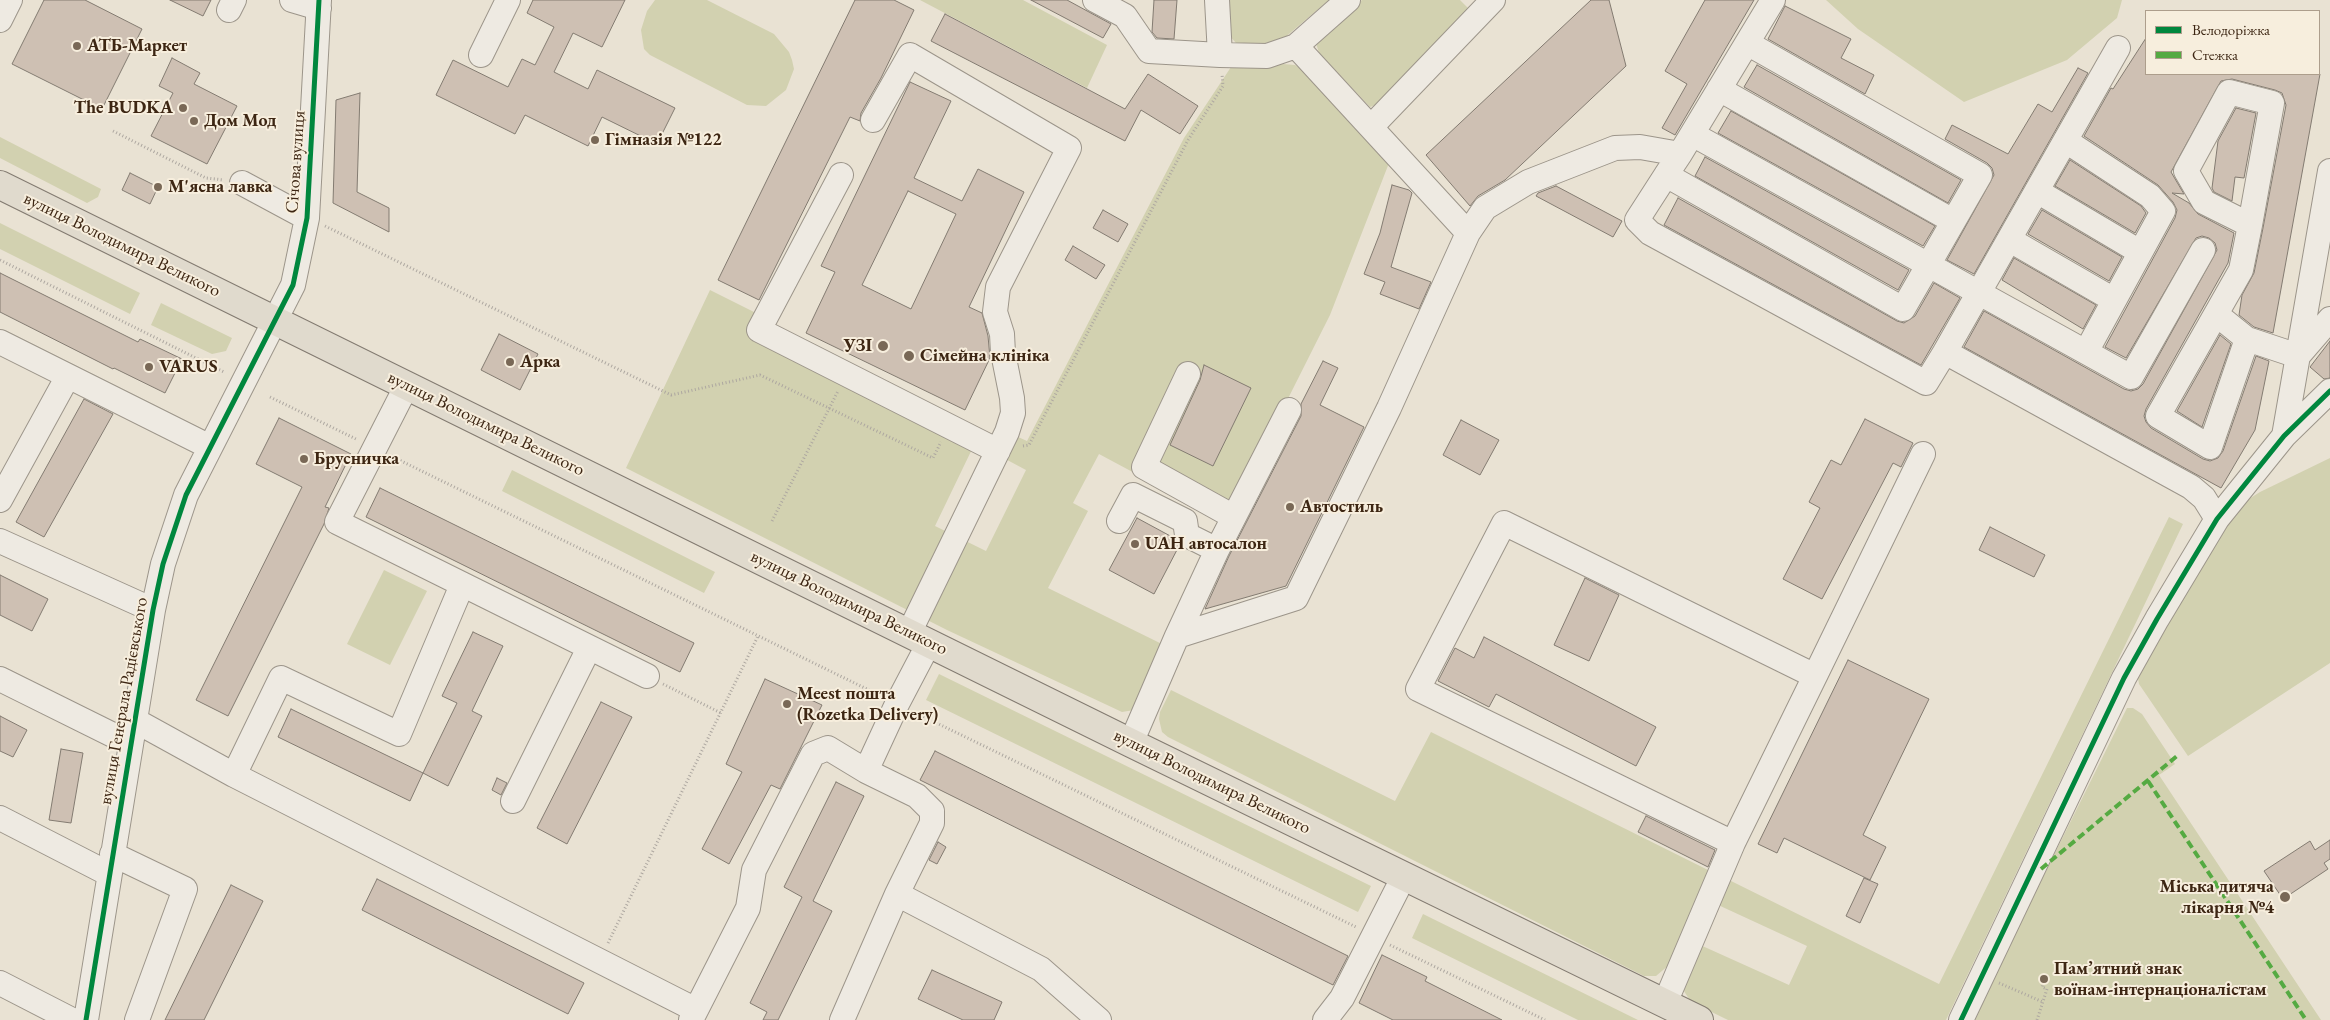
<!DOCTYPE html>
<meta charset="utf-8">
<style>
body{margin:0}
#map{position:relative;width:2330px;height:1020px;overflow:hidden;background:#e9e2d3;font-family:"EB Garamond",serif}
canvas{display:block}
.legend{position:absolute;left:2145px;top:10px;width:175px;height:65px;box-sizing:border-box;background:#f7eedd;border:1px solid #ad9e8c;margin:0;padding:6px 9px;list-style:none;font-size:15px;color:#3d2613}
.legend li{display:flex;align-items:center;gap:10px;height:25px}
.legend b{width:25px;border:1px solid #ad9e8c}
</style>
<div id="map">
<canvas width="2330" height="1020"></canvas>
<ul class="legend">
<li><b style="height:6px;background:#00873e"></b>Велодоріжка</li>
<li><b style="height:6px;background:#55aa42"></b>Стежка</li>
</ul>
</div>
<script>
const context = document.querySelector('canvas').getContext('2d');
context.lineJoin = 'round';
function fillPath(path, color) { context.fillStyle = color; context.fill(path, 'evenodd'); }
const poly = rows => new Path2D(rows.map(r => 'M' + r).join(''));
function strokePath(path, color, width, dash) { context.strokeStyle = color; context.lineWidth = width; context.lineCap = dash ? 'butt' : 'round'; context.setLineDash(dash || []); context.stroke(path); }
function write(font, color, halo, rows, align = 'center') {
  context.font = font + ' "EB Garamond",serif'; context.lineWidth = 4; context.setLineDash([]); context.textBaseline = 'middle'; context.strokeStyle = halo; context.fillStyle = color; for (const [text, x, y, turn = 0] of rows) {
    context.save(); context.translate(x, y); context.rotate((+turn || 0) * Math.PI / 180); context.textAlign = isNaN(turn) ? turn : align; if (halo) context.strokeText(text, 0, 0); context.fillText(text, 0, 0); context.restore();
  }
}
fillPath(poly([
 [655,0,707,0,774,34,789,52,792,60,794,69,786,90,766,106,747,105,650,55,644,49,641,30,647,11],
 [920,0,1023,0,1107,45,1087,88],
 [1227,0,1329,0,1283,39,1252,46,1236,43,1229,35],
 [1362,0,1460,0,1472,12,1388,100,1370,107,1319,53,1316,43,1320,36],
 [1826,0,2122,0,2117,18,2067,60,1964,102,1858,29],
 [1283,64,1295,65,1308,73,1389,163,1330,315,1226,522,1099,454,1073,503,1088,511,1048,588,1166,646,1134,710,1122,712,947,630,626,468,710,290,756,313,747,332,975,443,935,526,986,551,1026,470,996,454,1007,432,1027,441,1184,138,1231,67],
 [0,137,101,189,98,197,87,203,0,158],
 [0,223,140,293,130,314,0,249],
 [161,303,232,338,226,351,212,354,151,325],
 [2330,458,2330,663,2188,756,2139,684,2137,673,2161,621,2241,504,2260,492],
 [512,470,715,572,704,593,502,491],
 [2169,517,2183,524,1946,1020,1728,1020,1691,1002,1682,988,1698,944,1789,985,1807,946,1716,904,1727,879,1939,984],
 [384,570,427,591,390,665,347,644],
 [939,674,1371,886,1358,912,926,700],
 [1171,690,1395,801,1431,732,1712,872,1669,965,1656,976,1644,976,1168,737,1162,732,1159,719,1160,712],
 [2127,708,2133,708,2142,714,2175,764,2159,775,2321,1020,1972,1020],
 [1423,914,1638,1020,1578,1020,1412,938]
]), '#d2d1b0');
const building = poly([
 [44,0,85,0,142,29,102,109,12,64,44,0],
 [170,0,211,0,203,16,170,0],
 [533,0,625,0,602,47,573,33,554,72,588,89,597,70,675,108,657,144,602,117,588,146,525,115,515,134,436,95,453,60,508,87,522,59,535,65,554,27,527,13,533,0],
 [855,0,894,0,914,10,881,78,861,113,860,121,850,117,759,300,718,280,855,0],
 [1031,0,1067,0,1111,24,1103,38,1031,0],
 [1154,0,1177,0,1174,39,1157,38,1152,32,1154,0],
 [1591,0,1609,0,1626,66,1505,180,1478,196,1470,206,1426,155,1591,0],
 [1705,0,1754,0,1675,135,1662,128,1687,84,1665,71,1705,0],
 [1785,6,1851,39,1841,58,1874,75,1865,94,1768,39,1785,6],
 [945,14,1125,109,1148,74,1198,106,1180,134,1141,110,1125,141,931,41,945,14],
 [2146,38,2146,74,2320,74,2273,333,2254,327,2239,315,2242,295,2254,273,2263,228,2286,105,2282,93,2275,90,2232,79,2221,81,2171,172,2184,194,2172,193,2189,203,2198,214,2234,233,2228,263,2146,409,2144,416,2146,422,2151,428,2203,459,2210,461,2218,458,2223,451,2256,356,2269,361,2255,430,2221,488,1964,347,1984,311,2124,389,2131,391,2138,389,2143,384,2217,250,2215,243,2209,238,2202,236,2196,238,2126,358,2105,347,2175,218,2177,210,2173,202,2158,185,2084,136,2111,88,2113,89,2146,38],
 [172,58,200,73,194,84,237,106,207,164,151,136,173,93,159,86,172,58],
 [1757,65,1961,180,1948,203,1744,87,1757,65],
 [2078,68,2088,73,1974,274,1947,260,1994,175,1992,168,1987,163,1945,139,1952,125,2008,154,2038,104,2052,112,2078,68],
 [910,82,951,101,914,178,962,201,978,169,1024,192,969,307,982,313,988,336,990,358,965,410,806,333,835,272,821,266,910,82],
 [908,191,956,214,911,309,862,285,908,191],
 [360,93,357,192,389,208,389,232,333,203,336,100,360,93],
 [2236,108,2256,113,2244,178,2235,177,2232,201,2214,192,2212,188,2218,141,2236,108],
 [1731,111,1935,226,1923,246,1718,133,1731,111],
 [1705,157,1909,270,1898,290,1695,176,1705,157],
 [2070,160,2141,206,2146,213,2135,233,2055,186,2070,160],
 [130,173,158,187,150,204,122,190,130,173],
 [1392,185,1409,190,1412,193,1391,267,1431,282,1419,309,1380,294,1385,282,1364,274,1380,233,1392,185],
 [1556,186,1622,221,1613,237,1536,196,1538,193,1556,186],
 [1678,198,1897,321,1904,323,1915,316,1934,283,1960,298,1921,365,1664,225,1678,198],
 [1103,210,1128,224,1118,242,1093,228,1103,210],
 [2042,210,2122,257,2109,281,2028,234,2042,210],
 [1073,246,1105,265,1096,279,1065,260,1073,246],
 [2014,258,2096,305,2083,329,2002,280,2014,258],
 [0,273,138,342,140,339,182,359,165,393,114,368,113,369,0,312,0,273],
 [499,334,538,354,520,390,481,370,499,334],
 [2220,335,2231,344,2202,427,2177,411,2220,335],
 [2330,341,2330,378,2324,379,2310,367,2330,341],
 [1323,361,1338,368,1320,405,1364,427,1286,586,1205,609,1229,556,1301,416,1301,404,1323,361],
 [1204,365,1251,388,1213,466,1170,445,1200,380,1204,365],
 [84,399,113,414,44,537,16,522,84,399],
 [279,418,351,454,325,507,329,508,324,524,228,716,196,700,302,487,256,464,279,418],
 [1865,419,1913,443,1901,467,1893,463,1822,599,1783,579,1820,508,1809,502,1831,460,1841,465,1865,419],
 [1461,420,1499,440,1480,475,1443,455,1461,420],
 [380,488,694,643,680,672,366,517,380,488],
 [1137,518,1174,538,1179,546,1154,594,1109,570,1137,518],
 [1990,527,2045,555,2034,577,1979,550,1990,527],
 [0,575,48,599,32,631,0,615,0,575],
 [1585,578,1619,595,1589,661,1554,645,1585,578],
 [473,632,503,646,472,711,482,716,448,786,423,773,457,703,442,696,473,632],
 [1484,637,1656,727,1636,766,1496,694,1489,707,1438,681,1455,648,1474,658,1484,637],
 [1848,660,1929,699,1863,835,1886,847,1870,880,1784,838,1777,853,1758,844,1848,660],
 [765,679,822,705,780,789,771,785,729,864,702,849,742,772,726,764,765,679],
 [601,702,632,717,567,844,537,828,601,702],
 [291,709,423,773,410,801,278,737,291,709],
 [0,716,27,730,13,757,0,751,0,716],
 [61,749,83,753,71,823,49,820,61,749],
 [935,751,1348,956,1333,985,920,780,935,751],
 [497,778,507,783,501,795,492,790,497,778],
 [836,782,864,796,813,901,832,911,778,1020,763,1020,767,1012,750,1003,802,897,784,887,836,782],
 [1646,816,1715,850,1708,867,1638,832,1646,816],
 [2330,840,2330,859,2324,863,2328,869,2283,899,2264,871,2310,841,2315,850,2330,840],
 [938,842,946,847,937,864,929,860,938,842],
 [1864,878,1878,884,1860,923,1846,916,1864,878],
 [377,879,584,983,568,1014,362,910,377,879],
 [231,885,263,901,204,1020,165,1020,231,885],
 [1382,955,1427,977,1425,981,1502,1020,1393,1020,1359,1003,1382,955],
 [932,970,1002,1002,994,1020,963,1020,918,999,932,970]
]);
fillPath(building, '#cec0b3');
strokePath(building, '#837b71', 1);
const minor = poly([
 [292,0,319,8],
 [1095,0,1125,16,1149,51,1220,55],
 [1217,0,1220,55,1267,56,1296,46],
 [229,10,234,0],
 [0,20,10,0],
 [2118,48,1945,352,2191,487,2204,498,2217,519],
 [481,55,508,0],
 [1719,89,1953,221],
 [873,120,910,55,1069,148,998,287,995,312,1002,334,1003,353,1012,398,1013,413,1007,432,909,633],
 [1371,127,1493,0],
 [1692,134,2131,377,2203,250],
 [2066,141,2150,196,2163,211,2086,352],
 [1680,154,1666,175,1903,309,1980,175,1747,43],
 [841,175,759,330,998,451],
 [1666,175,1637,220,1650,233,1926,383,1945,352],
 [242,183,307,218],
 [2037,191,2140,252],
 [2250,225,2204,202,2186,171,2229,92,2272,103,2250,225,2241,270,2158,416,2210,447,2247,339,2298,356,2330,319],
 [1468,233,1485,208,1528,182,1615,148,1640,147,1680,154,1773,0],
 [2010,240,2114,300],
 [2216,314,2247,339],
 [0,342,210,447],
 [1188,374,1144,467,1234,517],
 [407,385,337,522,647,676],
 [2284,436,2330,171],
 [0,500,68,376],
 [1119,521,1133,495,1185,521,1187,535,1217,550],
 [0,541,153,610],
 [1177,636,1296,598,1389,408,1468,233,1296,46,1348,0],
 [1815,676,1923,454],
 [0,679,131,744],
 [136,721,234,775,696,1010],
 [1131,743,1177,636,1217,550,1289,410],
 [234,775,281,678,399,734,462,585],
 [513,801,589,648],
 [0,818,109,874],
 [112,854,185,889,137,1020],
 [897,894,1041,969,1099,1020],
 [0,983,72,1020],
 [1665,1003,1733,843,1815,676,1504,523,1418,689,1733,843],
 [86,1020,153,610,163,564,186,495,293,285,307,218,319,0],
 [691,1020,748,908,754,870,813,754,828,748,866,771],
 [842,1020,897,894,932,823,932,811,917,796,866,771,897,704,929,643],
 [1325,1020,1342,998,1404,876],
 [1961,1020,2124,678,2157,619,2217,519,2284,436,2330,391]
]);
const major = poly([
 [0,185,1131,743,1699,1020]
]);
strokePath(minor, '#9c958a', 26);
strokePath(major, '#837b71', 30);
strokePath(poly([
 [113,131,206,178,224,180],
 [325,226,671,395,760,375,933,458,941,442],
 [0,260,224,372],
 [270,397,358,440],
 [1023,446,1029,445,1188,140,1223,86,1222,74],
 [391,456,879,695],
 [772,521,838,391],
 [663,684,721,713],
 [914,712,1356,927],
 [608,943,758,636],
 [1390,945,1545,1020],
 [1999,983,2043,1002],
 [2037,1020,2047,989,2042,987,2044,979]
]), '#ada7a0', 3, [1, 2.5]);
strokePath(minor, '#eeeae2', 24);
strokePath(major, '#e0dacd', 28);
strokePath(poly([
 [2148,781,2306,1020],
 [2041,869,2177,756]
]), '#55aa42', 4, [8, 4]);
strokePath(poly([
 [86,1020,153,610,163,564,186,495,293,285,307,218,319,0],
 [1961,1020,2124,678,2157,619,2217,519,2284,436,2330,391]
]), '#00873e', 5);
for (const [x, y, r, color] of [
 [77,46,5,"#796856"],
 [183,108,5,"#796856"],
 [194,121,5,"#796856"],
 [595,140,5,"#796856"],
 [158,187,5,"#796856"],
 [883,346,6,"#796856"],
 [909,356,6,"#796856"],
 [510,362,5,"#796856"],
 [149,367,5,"#796856"],
 [304,459,5,"#796856"],
 [1290,507,5,"#796856"],
 [1135,544,5,"#796856"],
 [787,704,5,"#796856"],
 [2285,897,6,"#796856"],
 [2044,979,5,"#796856"]
]) { const dot = new Path2D(); dot.arc(x, y, r, 0, 2 * Math.PI); context.fillStyle = color; context.fill(dot); strokePath(dot, '#f7eedd', 2); }
write('bold 18px', '#3d2613', '#f7eedd', [
 ["АТБ-Маркет",87,46],
 ["The BUDKA",173,108,"right"],
 ["Дом Мод",204,121],
 ["Гімназія №122",605,140],
 ["М'ясна лавка",168,187],
 ["УЗІ",872,346,"right"],
 ["Сімейна клініка",920,356],
 ["Арка",520,362],
 ["VARUS",159,367],
 ["Брусничка",314,459],
 ["Автостиль",1300,507],
 ["UAH автосалон",1145,544],
 ["Meest пошта",797,694],
 ["(Rozetka Delivery)",797,715],
 ["Міська дитяча",2274,887,"right"],
 ["лікарня №4",2274,908,"right"],
 ["Пам’ятний знак",2054,969],
 ["воїнам-інтернаціоналістам",2054,990]
], 'left');
write('18px', '#3d2613', '#f7eedd', [
 ["Січова вулиця",296,162,-86],
 ["вулиця Володимира Великого",122,245,26],
 ["вулиця Володимира Великого",486,424,26],
 ["вулиця Володимира Великого",849,603,26],
 ["вулиця Генерала Радієвського",124,701,-80],
 ["вулиця Володимира Великого",1212,782,26]
]);
</script>
